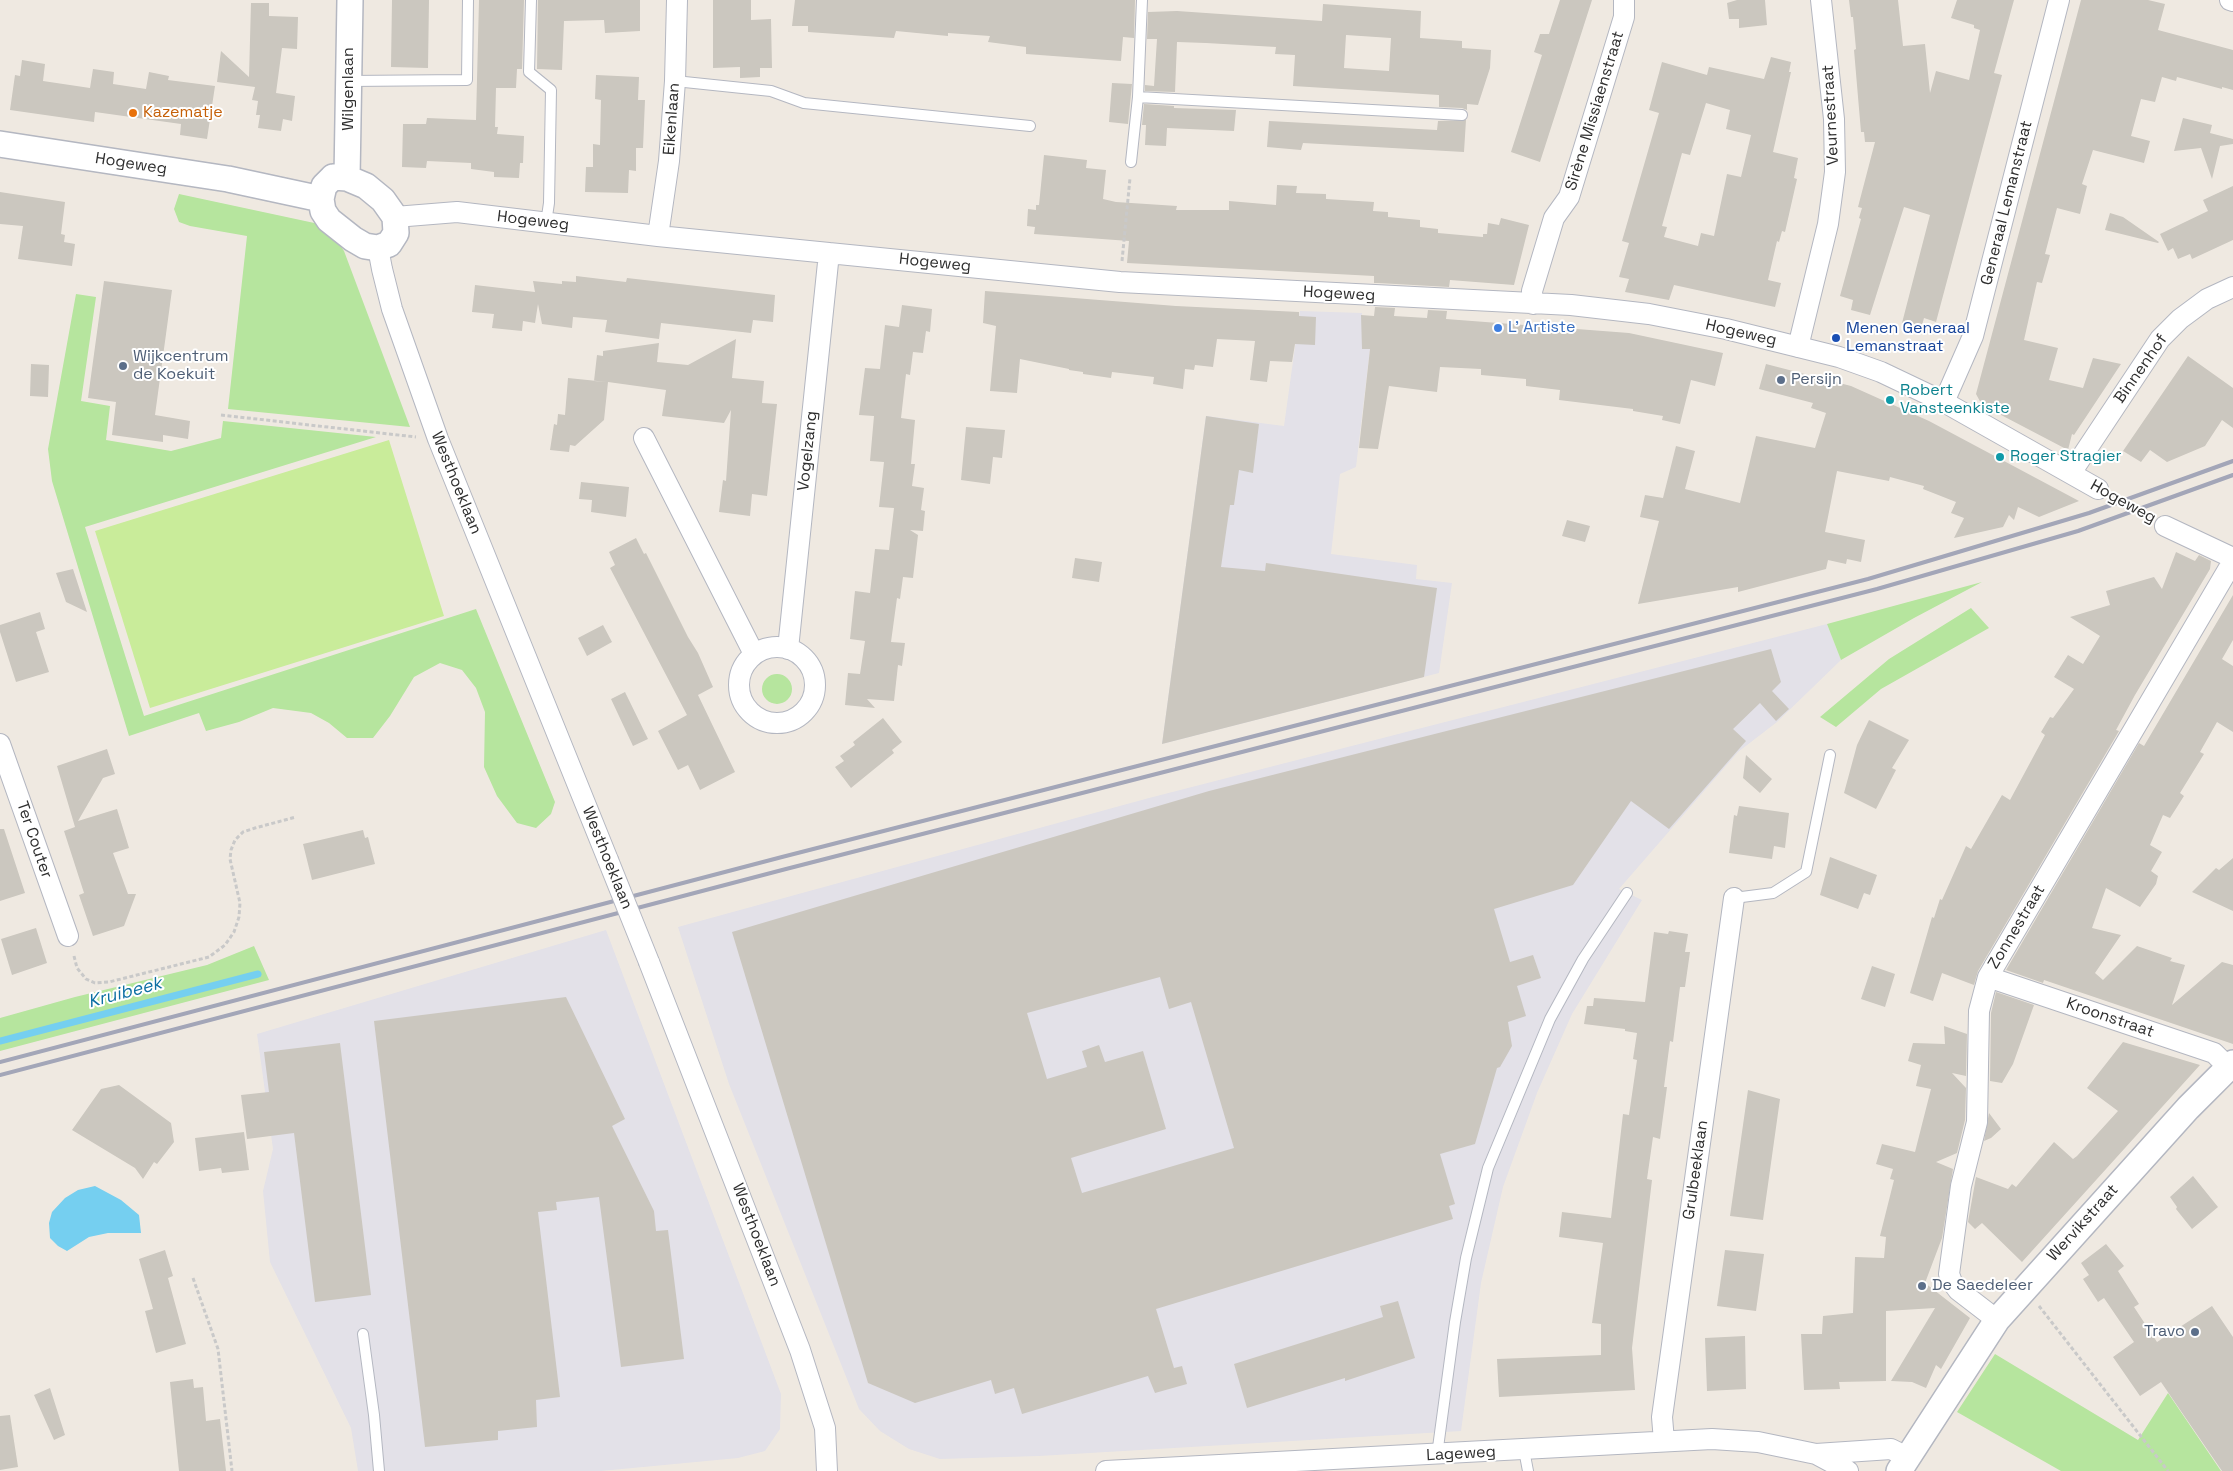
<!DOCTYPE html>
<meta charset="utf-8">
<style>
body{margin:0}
canvas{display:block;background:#efe9e1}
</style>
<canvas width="2233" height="1471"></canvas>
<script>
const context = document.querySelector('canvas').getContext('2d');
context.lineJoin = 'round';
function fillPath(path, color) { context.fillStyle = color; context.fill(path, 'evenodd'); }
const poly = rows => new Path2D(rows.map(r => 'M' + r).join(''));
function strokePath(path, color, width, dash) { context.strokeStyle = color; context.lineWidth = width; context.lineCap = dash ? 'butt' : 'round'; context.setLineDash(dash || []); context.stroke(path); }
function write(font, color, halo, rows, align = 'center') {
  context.font = font + ' "Space Grotesk",sans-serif'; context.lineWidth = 4; context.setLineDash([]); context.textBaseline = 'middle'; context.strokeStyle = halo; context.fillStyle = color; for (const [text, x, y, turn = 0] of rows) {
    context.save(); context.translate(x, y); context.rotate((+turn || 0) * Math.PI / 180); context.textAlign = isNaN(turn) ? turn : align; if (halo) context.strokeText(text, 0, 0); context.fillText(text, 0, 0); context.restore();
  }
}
fillPath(poly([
 [1300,311,1362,313,1362,349,1370,349,1356,467,1340,474,1331,554,1417,565,1416,579,1452,583,1439,673,1162,744,1206,416,1284,426],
 [1827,624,1841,660,1777,722,1738,752,1619,889,1642,900,1572,1014,1537,1093,1503,1187,1481,1283,1461,1431,1039,1456,940,1459,909,1449,880,1431,859,1409,729,1084,678,927,1149,798],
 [606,930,781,1394,780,1429,765,1451,738,1458,601,1471,358,1471,351,1428,270,1262,263,1191,273,1149,257,1034]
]), '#e3e1e8');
fillPath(poly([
 [179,194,319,224,333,235,344,251,410,427,228,409,247,236,190,226,179,222,174,209],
 [76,294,96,297,81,401,110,406,106,440,171,451,221,438,223,421,376,437,85,527,144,716,476,609,555,802,551,814,536,828,517,823,497,796,484,767,485,712,476,688,462,670,440,663,414,677,390,716,373,738,347,738,329,723,311,713,273,708,239,722,206,731,199,713,129,736,52,481,48,449],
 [1982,582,1914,618,1841,660,1827,624],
 [1971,608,1989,628,1881,689,1836,727,1820,717,1889,659],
 '762 689a15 15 0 1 1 30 0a15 15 0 1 1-30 0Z',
 [254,946,269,980,0,1051,0,1018,75,997,207,965],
 [1995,1354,2138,1440,2168,1393,2221,1471,2061,1471,1957,1412]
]), '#b6e59e');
fillPath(poly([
 [389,440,444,616,150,708,95,531]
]), '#c9ec9a');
fillPath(poly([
 [95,1186,121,1200,139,1215,141,1233,108,1233,89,1237,67,1251,58,1246,50,1238,49,1223,52,1212,65,1198,78,1190]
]), '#75cff0');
strokePath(poly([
 [0,1041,258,974]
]), '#75cff0', 7);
fillPath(poly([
 [392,0,429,0,428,68,391,67],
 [479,0,524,0,522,69,517,69,516,88,496,88,495,127,498,127,497,134,524,136,523,163,520,163,519,178,494,177,494,172,471,169,471,163,427,161,426,168,402,167,403,124,426,124,427,118,476,120],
 [538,0,640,0,640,31,605,33,604,20,564,21,562,70,537,69],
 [713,0,751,0,751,20,771,19,772,68,760,68,760,77,740,78,740,67,713,68],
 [795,0,1135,0,1134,38,1123,37,1121,61,1026,54,1026,47,988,42,990,36,948,33,948,36,896,31,894,38,808,32,808,26,792,26],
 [1560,0,1592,0,1540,162,1511,152,1542,55,1534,52,1540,34,1549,34],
 [1737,0,1765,0,1767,25,1739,28,1739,19,1729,19,1727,3],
 [1849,0,1898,0,1903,46,1925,44,1930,93,1936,71,1969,80,1980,30,1974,28,1974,25,1951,18,1957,0,2014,0,1994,73,2002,75,1936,322,1924,318,1921,329,1902,323,1930,215,1904,207,1870,315,1851,310,1853,300,1840,296,1861,219,1859,218,1862,208,1858,207,1875,142,1865,142,1864,132,1861,132,1854,50,1856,49,1853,17,1851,17],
 [2081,0,2148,0,2165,4,2158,30,2233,50,2233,90,2222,87,2222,89,2177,77,2176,81,2162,77,2155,102,2141,99,2131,136,2150,141,2144,163,2093,150,2082,184,2087,186,2080,214,2057,208,2045,254,2050,255,2042,283,2037,282,2024,340,2058,348,2049,380,2083,388,2093,358,2121,364,2074,435,2072,434,2068,450,1982,405,1976,394],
 [251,3,269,3,269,16,298,17,297,49,282,48,276,93,295,96,292,121,283,119,281,131,258,128,260,115,256,115,258,101,252,100,255,87,217,82,221,51,249,77],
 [1323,4,1421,11,1420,38,1462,41,1462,48,1491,50,1490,68,1478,105,1467,104,1467,110,1462,108,1439,107,1439,95,1293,86,1295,55,1275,54,1276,47,1206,43,1177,42,1175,92,1145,91,1145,85,1154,86,1157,39,1147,39,1148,12,1177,11,1322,21],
 [1346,35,1391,38,1389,71,1344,68],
 [1771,57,1791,62,1789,72,1791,72,1773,152,1798,158,1794,178,1797,179,1785,232,1782,231,1779,242,1777,241,1768,280,1781,283,1775,307,1674,285,1669,300,1625,292,1629,279,1619,277,1629,243,1622,241,1659,113,1649,110,1662,62,1707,75,1709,67,1764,79],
 [1706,103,1730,110,1726,129,1751,135,1741,177,1727,174,1714,236,1701,233,1698,246,1664,237,1667,227,1662,226,1682,153,1690,155],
 [22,60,45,64,43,81,90,88,93,69,114,72,113,84,146,89,149,72,169,76,168,80,215,86,207,139,180,135,181,124,95,112,94,122,10,110,15,75,20,76],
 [596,75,639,77,638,100,645,100,643,148,636,148,636,171,629,170,628,193,585,192,586,167,593,167,593,144,600,145,601,100,595,99],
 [1112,83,1132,84,1128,124,1109,122],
 [1144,104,1174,106,1174,108,1236,110,1234,131,1167,128,1166,146,1145,145,1146,125,1142,125],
 [2183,118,2212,125,2210,133,2233,139,2233,144,2220,146,2212,179,2201,148,2174,151],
 [1466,120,1464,152,1303,143,1301,150,1267,147,1269,121,1437,130,1438,121],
 [1044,155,1087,160,1086,168,1106,170,1103,199,1116,202,1177,206,1176,210,1229,210,1229,201,1276,205,1277,185,1297,186,1296,193,1326,194,1326,199,1374,202,1373,211,1388,212,1388,217,1420,220,1420,227,1438,229,1438,233,1483,237,1483,234,1487,234,1488,223,1499,225,1501,218,1529,225,1514,285,1450,280,1449,287,1378,283,1374,283,1374,276,1127,263,1129,241,1034,234,1035,227,1027,226,1028,209,1036,210,1036,205,1039,205],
 [2233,186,2233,240,2192,259,2190,254,2178,259,2173,248,2168,251,2160,234,2208,211,2203,200],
 [0,192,65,202,61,234,65,235,64,242,75,244,72,266,18,259,23,226,0,224],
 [2110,213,2123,217,2159,242,2158,243,2105,230],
 [576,276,626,282,627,278,775,295,773,322,753,320,751,333,661,323,659,339,605,332,607,320,573,317,572,328,542,324,538,304,535,323,523,321,522,331,492,328,494,314,472,312,475,285,535,292,533,281,562,284,562,281,576,282],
 [104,281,172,290,155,415,190,421,188,439,163,435,163,442,112,435,116,402,88,398],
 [985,291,1176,306,1299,312,1299,316,1316,317,1315,345,1295,344,1292,362,1270,361,1267,382,1250,380,1255,341,1217,339,1213,367,1195,365,1194,370,1185,369,1183,389,1153,384,1154,377,1112,372,1111,378,1083,374,1083,372,1069,370,1069,369,1020,359,1017,393,990,391,996,326,983,323],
 [902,305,932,309,930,332,926,331,923,353,913,352,910,375,906,374,901,418,915,420,911,464,915,464,912,486,924,488,921,510,925,511,923,531,910,530,918,535,913,578,903,577,900,599,897,598,891,642,905,643,902,666,898,665,894,701,867,699,875,708,845,705,848,673,860,674,865,641,850,639,855,591,870,593,875,549,889,550,894,508,879,507,884,462,870,461,874,416,859,415,865,368,880,369,885,325,899,327],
 [1375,307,1395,308,1394,316,1427,318,1428,310,1447,311,1446,319,1629,333,1723,353,1715,386,1691,380,1680,424,1662,420,1663,416,1633,411,1633,409,1559,400,1560,390,1526,386,1526,379,1481,375,1481,369,1440,367,1437,392,1389,386,1378,449,1359,448,1370,349,1362,349,1361,315,1374,316],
 [736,339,732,378,764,381,762,403,777,404,767,496,752,494,750,516,719,512,723,480,726,481,731,410,724,423,662,416,666,390,608,382,604,420,575,446,570,445,569,452,550,450,554,424,557,425,558,414,565,415,568,378,607,382,594,381,597,355,603,356,603,351,659,343,657,362,688,365],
 [2188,356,2233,388,2233,428,2222,420,2205,446,2167,462,2150,450,2141,462,2123,451],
 [31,364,49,365,48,397,30,396],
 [1766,364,1851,386,1929,421,2079,501,2039,517,2018,507,2014,520,2009,515,2003,527,1954,538,1964,518,1951,513,1956,502,1923,489,1924,486,1890,477,1889,481,1837,471,1825,532,1865,540,1861,562,1847,559,1846,564,1828,560,1826,569,1738,592,1738,587,1638,604,1659,521,1640,517,1645,495,1663,498,1676,446,1695,451,1685,489,1740,503,1756,436,1815,448,1826,413,1811,408,1813,403,1759,389],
 [1206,416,1259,424,1253,473,1239,470,1234,505,1230,505,1221,567,1265,571,1266,563,1437,588,1424,677,1162,744],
 [966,427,1005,430,1002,458,993,457,990,484,961,480],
 [581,482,629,487,626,517,591,512,592,500,579,499],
 [1567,520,1590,526,1585,542,1562,536],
 [636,538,644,554,646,553,688,637,698,653,713,687,698,695,735,772,700,790,688,765,678,770,658,731,687,715,610,568,615,565,609,552],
 [2176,552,2195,561,2199,555,2211,561,2210,569,2135,695,2116,730,2119,731,1978,971,1974,985,1942,973,1933,1001,1910,993,1932,917,1934,918,1940,899,1942,900,1966,846,1971,849,2002,795,2010,800,2045,735,2041,732,2050,717,2053,718,2074,689,2054,677,2068,655,2083,664,2100,636,2070,617,2110,605,2106,591,2154,577,2162,589],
 [1075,558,1102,562,1099,582,1072,578],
 [73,569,87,612,66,602,56,573],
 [2233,595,2233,640,2222,659,2233,666,2233,732,2217,722,2200,752,2204,754,2180,793,2184,796,2170,818,2163,815,2150,845,2162,852,2151,871,2158,876,2156,884,2140,907,2106,888,2092,928,2121,935,2095,973,2103,980,2137,946,2172,958,2170,961,2185,965,2172,1005,2222,962,2233,965,2233,1044,2044,980,2043,983,2006,970,2139,743,2144,746],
 [40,612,45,629,36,632,49,672,16,682,0,632,0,625],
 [603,625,612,642,587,656,578,638],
 [1771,649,1781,682,1772,691,1789,709,1776,721,1760,703,1733,729,1746,741,1669,829,1631,801,1573,885,1494,909,1510,962,1533,955,1541,978,1517,986,1526,1016,1508,1022,1512,1046,1500,1067,1497,1068,1475,1144,1440,1154,1455,1204,1449,1206,1453,1219,1156,1309,1174,1368,1182,1366,1187,1384,1155,1393,1148,1376,1022,1414,1014,1388,995,1394,991,1380,915,1403,868,1383,732,932,1209,791],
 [1160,977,1169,1009,1191,1002,1234,1148,1082,1193,1071,1158,1166,1129,1143,1051,1105,1062,1099,1045,1082,1051,1087,1067,1047,1079,1027,1013],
 [625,692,648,739,633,746,611,699],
 [883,718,902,742,892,750,894,753,851,788,835,767,844,761,840,756,855,745,853,742],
 [1869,720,1909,740,1892,768,1896,770,1876,809,1844,793,1857,745],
 [107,749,115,774,103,778,78,821,117,809,129,848,113,853,128,894,136,894,124,926,93,936,79,895,84,893,64,831,75,827,57,766],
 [1746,755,1772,779,1760,793,1743,778],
 [1739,806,1789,813,1785,848,1774,846,1772,859,1729,853,1734,815,1737,816],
 [0,829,4,829,25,893,0,901],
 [363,830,365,838,368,837,375,864,312,880,303,844],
 [1830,857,1877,875,1870,895,1864,893,1858,909,1820,895],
 [2233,858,2233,911,2192,892,2216,868,2219,870],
 [36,928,47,963,12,975,1,939],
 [1669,931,1688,934,1685,952,1690,952,1685,987,1680,987,1673,1042,1670,1041,1664,1087,1667,1087,1660,1139,1653,1137,1647,1179,1652,1180,1632,1348,1635,1390,1499,1397,1497,1359,1601,1355,1601,1324,1592,1323,1603,1243,1559,1237,1562,1212,1611,1218,1623,1114,1629,1115,1637,1060,1633,1059,1637,1033,1625,1031,1625,1029,1584,1024,1587,1006,1593,1006,1594,998,1645,1002,1654,932,1668,934],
 [1872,966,1895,974,1885,1007,1861,999],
 [1996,992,2034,1005,2013,1064,2002,1083,1990,1081,1991,1013],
 [566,997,625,1119,612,1126,654,1211,656,1231,668,1230,684,1359,621,1367,599,1197,556,1202,557,1210,538,1212,560,1397,536,1400,537,1427,498,1431,498,1440,425,1447,374,1021],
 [1944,1026,1967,1034,1966,1076,1952,1073,1966,1088,1965,1120,1957,1153,1936,1162,1953,1169,1942,1238,1925,1283,1970,1318,1941,1369,1936,1365,1926,1388,1912,1382,1891,1381,1935,1308,1886,1311,1886,1381,1839,1382,1840,1389,1804,1390,1801,1334,1822,1334,1823,1316,1853,1313,1855,1257,1884,1258,1886,1237,1880,1236,1894,1180,1890,1179,1893,1169,1876,1164,1882,1144,1915,1152,1931,1089,1916,1086,1921,1065,1908,1061,1913,1043,1945,1044],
 [2123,1042,2200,1065,2022,1262,1982,1223,1975,1229,1968,1222,1976,1177,2008,1189,2012,1184,2016,1187,2054,1142,2073,1159,2077,1156,2118,1111,2087,1088],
 [340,1043,371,1295,315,1302,294,1133,247,1139,241,1095,269,1092,264,1052],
 [119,1085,171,1123,174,1142,157,1164,154,1162,143,1179,135,1168,72,1130,101,1089],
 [1748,1090,1780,1099,1763,1220,1730,1216],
 [1989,1113,2001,1129,1991,1138,1984,1141],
 [244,1132,249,1170,222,1173,221,1168,199,1171,195,1138],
 [2193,1176,2218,1207,2192,1229,2176,1209,2177,1207,2170,1197],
 [2106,1244,2124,1266,2118,1271,2139,1304,2134,1307,2157,1342,2212,1306,2233,1337,2233,1471,2222,1471,2161,1382,2140,1396,2113,1357,2134,1342,2104,1298,2098,1302,2083,1279,2089,1275,2081,1263],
 [165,1250,173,1276,168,1278,186,1344,156,1353,145,1311,153,1309,139,1259],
 [1725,1250,1764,1254,1756,1311,1717,1306],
 [1398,1301,1415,1358,1345,1381,1345,1378,1247,1408,1234,1364,1383,1317,1380,1306],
 [1745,1336,1746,1389,1707,1391,1705,1338],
 [193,1379,194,1388,203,1387,206,1421,220,1419,226,1471,179,1471,170,1382],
 [50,1388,65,1435,54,1440,34,1395],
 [10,1415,18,1467,0,1470,0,1416]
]), '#cbc7bf');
const service = poly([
 [531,0,529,72,551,90,549,203,546,223],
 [348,81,467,80,468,0],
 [675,81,771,91,804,103,1030,126],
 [1138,97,1462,115],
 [1131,162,1138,97,1142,0],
 [1734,898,1773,893,1806,872,1830,755],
 [363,1334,374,1415,379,1471],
 [1524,1450,1528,1471],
 [1437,1455,1455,1322,1466,1258,1488,1168,1550,1019,1583,959,1627,893]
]);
const minor = poly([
 [2230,0,2233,1],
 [395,217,457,212,658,236,1120,282,1571,305,1649,314,1726,329,1839,357,1881,372,1944,402,2098,489],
 [658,236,669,161,675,81,677,0],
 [378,248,382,269,392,309,438,439,608,860],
 [1533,304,1532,291,1554,218,1569,197,1624,17,1624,0],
 [1798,347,1828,224,1835,172,1834,119,1821,0],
 [1944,402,1973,336,2059,0],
 [644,438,754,654],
 [2071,473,2160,339,2180,319,2207,299,2233,287],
 [2165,526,2233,558],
 '739 685a38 38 0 1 1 76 0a38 38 0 1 1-76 0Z',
 [788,649,829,253],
 [0,744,68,936],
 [649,962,800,1350,825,1428,827,1471],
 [1988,977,2214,1053,2228,1067],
 [1997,1320,1958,1290,1952,1282,1949,1274,1961,1186,1977,1122,1979,1011,1988,977,2233,561],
 [1664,1441,1662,1417,1734,898],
 [1816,1454,1848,1471],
 [1106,1471,1712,1439,1758,1442,1816,1454,1891,1449,1907,1457]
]);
const tertiary = poly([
 [0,144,228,179,321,199],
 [333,177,347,178,366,186,383,200,395,217,396,233,389,244,378,248,365,246,353,239,329,220,323,211,321,199,324,186,333,177],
 [347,178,350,0],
 [1899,1471,1997,1320,2188,1108,2233,1063]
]);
strokePath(service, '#b4b7c1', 12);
strokePath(minor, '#b4b7c1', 22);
strokePath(tertiary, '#b4b7c1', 28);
strokePath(poly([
 [1122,261,1130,178],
 [221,415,416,437],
 [2116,498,2148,516],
 [74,956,77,968,86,979,95,983,109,982,209,957,225,945,234,932,239,917,240,903,230,859,231,850,235,840,243,832,255,828,296,817],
 [193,1278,218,1349,232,1471],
 [2039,1306,2168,1471]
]), '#c9c9c9', 3, [4, 2.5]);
strokePath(service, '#fff', 10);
strokePath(minor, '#fff', 20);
strokePath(tertiary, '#fff', 25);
strokePath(poly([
 [0,1062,782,857,1868,579,2089,513,2233,461],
 [0,1075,786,869,1877,589,2078,531,2233,475]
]), '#a3a6b8', 4);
const minorBridge = poly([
 [608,860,649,962]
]);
strokePath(minorBridge, '#b4b7c1', 22, []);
strokePath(minorBridge, '#fff', 20);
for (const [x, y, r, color] of [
 [133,113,5,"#e8710a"],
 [1498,328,5,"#3f7fe0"],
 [1836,338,5,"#1a4fb4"],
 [123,366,5,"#5c6f8a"],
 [1781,380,5,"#5c6f8a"],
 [1890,400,5,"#0f9aa8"],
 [2000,457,5,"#0f9aa8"],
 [1922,1286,5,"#5c6f8a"],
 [2195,1332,5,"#5c6f8a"]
]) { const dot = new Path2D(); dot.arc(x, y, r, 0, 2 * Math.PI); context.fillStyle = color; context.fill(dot); strokePath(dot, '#fff', 2); }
write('16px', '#2e2e2e', '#fff', [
 ["Wilgenlaan",349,89,-90],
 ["Sirène Missiaenstraat",1595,111,-73],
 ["Veurnestraat",1831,115,-93],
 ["Eikenlaan",672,119,-86],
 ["Hogeweg",131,164,9],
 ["Generaal Lemanstraat",2007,203,-76],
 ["Hogeweg",533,221,7],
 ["Hogeweg",935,263,6],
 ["Hogeweg",1339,294,3],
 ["Hogeweg",1741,333,13],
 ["Binnenhof",2141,369,-55],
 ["Vogelzang",808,451,-84],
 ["Westhoeklaan",456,483,68],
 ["Hogeweg",2123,502,29],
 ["Ter Couter",34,840,71],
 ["Westhoeklaan",607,858,68],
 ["Zonnestraat",2017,927,-59],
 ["Kroonstraat",2110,1018,19],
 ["Grulbeeklaan",1696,1170,-82],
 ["Wervikstraat",2083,1223,-48],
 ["Westhoeklaan",756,1235,69],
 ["Lageweg",1461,1454,-3]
]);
write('16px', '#c56008', '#fff', [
 ["Kazematje",143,113]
], 'left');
write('16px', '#366cbe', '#fff', [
 ["L' Artiste",1508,328]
], 'left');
write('16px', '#164399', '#fff', [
 ["Menen Generaal",1846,329],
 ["Lemanstraat",1846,347]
], 'left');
write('16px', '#4e5e75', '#fff', [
 ["Wijkcentrum",133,357],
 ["de Koekuit",133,375],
 ["Persijn",1791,380],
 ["De Saedeleer",1932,1286],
 ["Travo",2185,1332,"right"]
], 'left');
write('16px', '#0d838f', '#fff', [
 ["Robert",1900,391],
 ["Vansteenkiste",1900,409],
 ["Roger Stragier",2010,457]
], 'left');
write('italic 18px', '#0d6fa3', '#fff', [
 ["Kruibeek",125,993,-15]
]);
</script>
